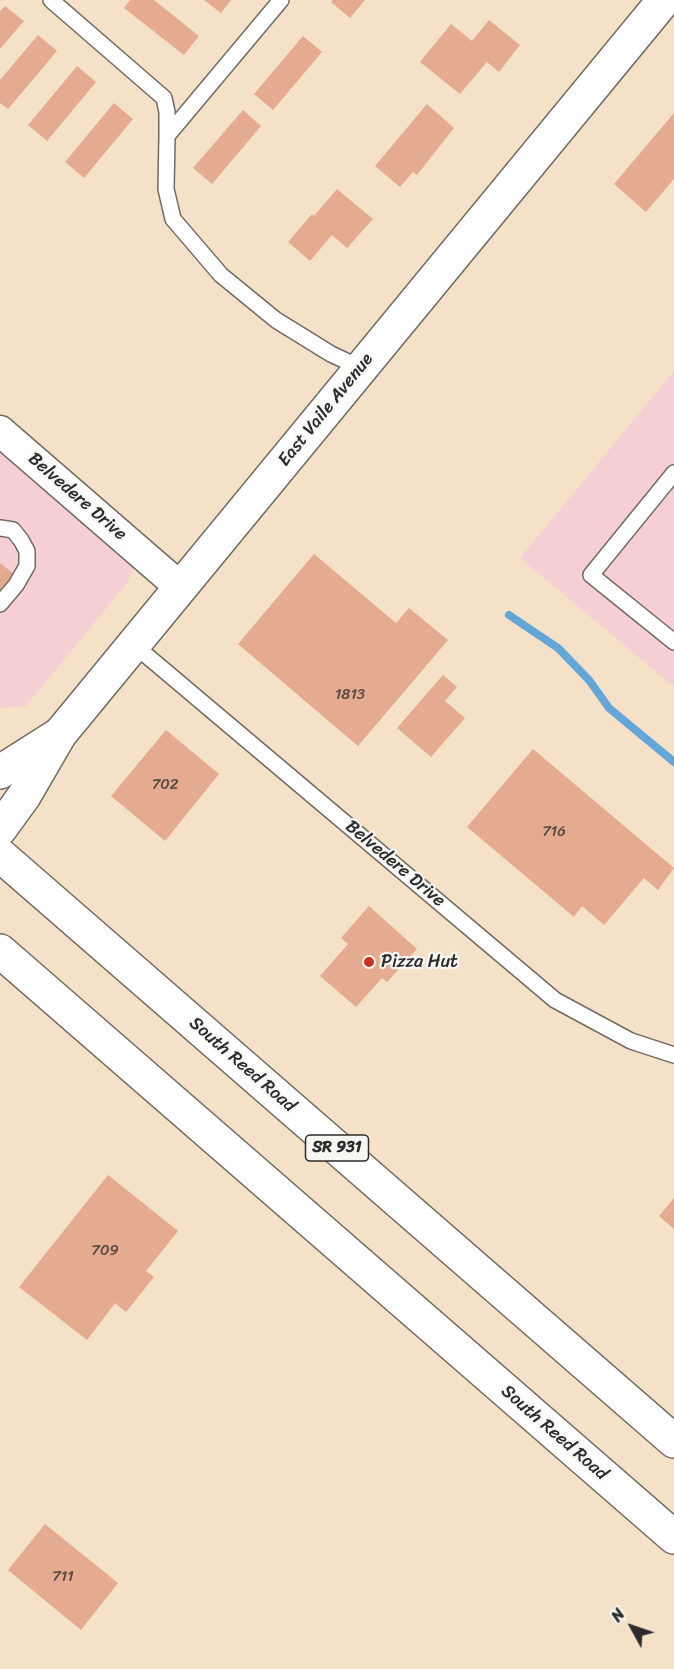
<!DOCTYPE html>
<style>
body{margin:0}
#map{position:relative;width:674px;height:1669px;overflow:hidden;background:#f4e1c7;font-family:Sriracha,sans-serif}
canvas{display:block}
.north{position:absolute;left:602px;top:1597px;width:60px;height:60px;-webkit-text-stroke:4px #f6f6f2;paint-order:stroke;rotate:310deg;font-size:16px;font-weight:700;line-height:24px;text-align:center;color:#2b2b2b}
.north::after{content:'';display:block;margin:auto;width:21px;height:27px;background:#2b2b2b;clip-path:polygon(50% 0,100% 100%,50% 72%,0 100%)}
</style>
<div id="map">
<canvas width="674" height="1669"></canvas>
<div class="north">N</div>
</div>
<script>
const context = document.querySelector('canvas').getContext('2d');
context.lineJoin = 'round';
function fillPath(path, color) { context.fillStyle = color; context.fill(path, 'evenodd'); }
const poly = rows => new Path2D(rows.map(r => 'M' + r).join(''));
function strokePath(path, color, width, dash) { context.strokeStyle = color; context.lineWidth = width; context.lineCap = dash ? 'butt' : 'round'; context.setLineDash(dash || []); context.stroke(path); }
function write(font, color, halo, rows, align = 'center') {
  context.font = font + ' Sriracha,sans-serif'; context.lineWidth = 4.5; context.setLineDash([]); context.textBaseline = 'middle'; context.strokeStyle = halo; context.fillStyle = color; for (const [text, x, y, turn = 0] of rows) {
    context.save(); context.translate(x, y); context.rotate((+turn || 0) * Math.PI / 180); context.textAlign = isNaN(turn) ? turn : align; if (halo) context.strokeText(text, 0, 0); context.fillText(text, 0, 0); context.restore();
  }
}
fillPath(poly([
 [674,371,674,687,520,558],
 [0,451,134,567,127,583,26,706,0,708]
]), '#f6cfd5');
strokePath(poly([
 [509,615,558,648,589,680,609,708,674,762]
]), '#63a7d8', 8);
fillPath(poly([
 [130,0,154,0,199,36,184,55,124,8],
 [204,0,231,0,221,13],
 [333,0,365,0,350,18,331,2],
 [5,6,24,21,0,49,0,11],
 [489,20,520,45,499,72,487,62,460,94,420,62,451,24,472,41],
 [38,35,57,51,8,109,0,103,0,80],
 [303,36,322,52,273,110,254,94],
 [77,66,96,82,47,141,28,125],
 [114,103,133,119,84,178,65,162],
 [427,104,454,128,417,175,413,172,400,187,375,166],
 [243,110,261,126,212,184,193,168],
 [674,113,674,179,646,212,614,184],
 [337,189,373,219,347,248,332,235,310,261,288,242,312,214,314,216],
 [314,554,396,623,409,608,448,640,358,746,238,644],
 [0,563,14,574,0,591],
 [443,675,457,687,445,701,465,718,431,757,397,728],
 [166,730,219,774,165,841,111,796],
 [533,749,674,868,658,890,644,878,604,925,582,906,574,917,467,827],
 [369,906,417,949,387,982,382,978,356,1007,320,976,348,944,341,938],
 [108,1175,178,1231,146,1271,154,1277,126,1312,115,1303,87,1340,19,1287],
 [674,1198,674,1229,659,1216],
 [45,1524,118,1583,81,1630,8,1570]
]), '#e4ab90');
const lane = poly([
 [51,0,164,98,167,112,167,136,281,0],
 [167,136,166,189,173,219,221,275,276,320,331,354,361,368],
 [674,473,591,575,674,642],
 [0,528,13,530,21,540,27,551,27,566,16,585,0,604],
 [133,644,555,1000,631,1041,674,1055]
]);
const street = poly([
 [0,431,180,587]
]);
const secondary = poly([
 [0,829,24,796,60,734,664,0]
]);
const primary = poly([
 [0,772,60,734],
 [0,855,674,1441],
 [0,951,674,1537]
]);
strokePath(lane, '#716b62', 18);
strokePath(street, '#716b62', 33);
strokePath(secondary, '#716b62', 36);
strokePath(primary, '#716b62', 36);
strokePath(lane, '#fff', 15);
strokePath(street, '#fff', 30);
strokePath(secondary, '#fff', 33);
strokePath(primary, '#fff', 33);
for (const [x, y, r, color] of [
 [369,962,6,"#c8321e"]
]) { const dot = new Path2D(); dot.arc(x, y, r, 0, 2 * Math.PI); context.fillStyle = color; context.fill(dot); strokePath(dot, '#f6f6f2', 2); }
write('15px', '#594b44', null, [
 ["1813",350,695],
 ["702",165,785],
 ["716",554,832],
 ["709",105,1251],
 ["711",63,1577]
]);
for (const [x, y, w] of [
 [337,1148,63]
]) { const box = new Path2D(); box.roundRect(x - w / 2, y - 13, w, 26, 4.5); context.fillStyle = '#f6f6f2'; context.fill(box); strokePath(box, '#2b2b2b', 1.5); }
write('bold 16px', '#2b2b2b', null, [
 ["SR 931",337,1148]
]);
write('18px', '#2b2b2b', '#f6f6f2', [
 ["East Vaile Avenue",326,410,-51],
 ["Belvedere Drive",77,497,41],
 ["Belvedere Drive",395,864,40],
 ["South Reed Road",242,1065,41],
 ["South Reed Road",554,1433,41]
]);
write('18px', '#2b2b2b', '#f6f6f2', [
 ["Pizza Hut",381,962]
], 'left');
</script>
